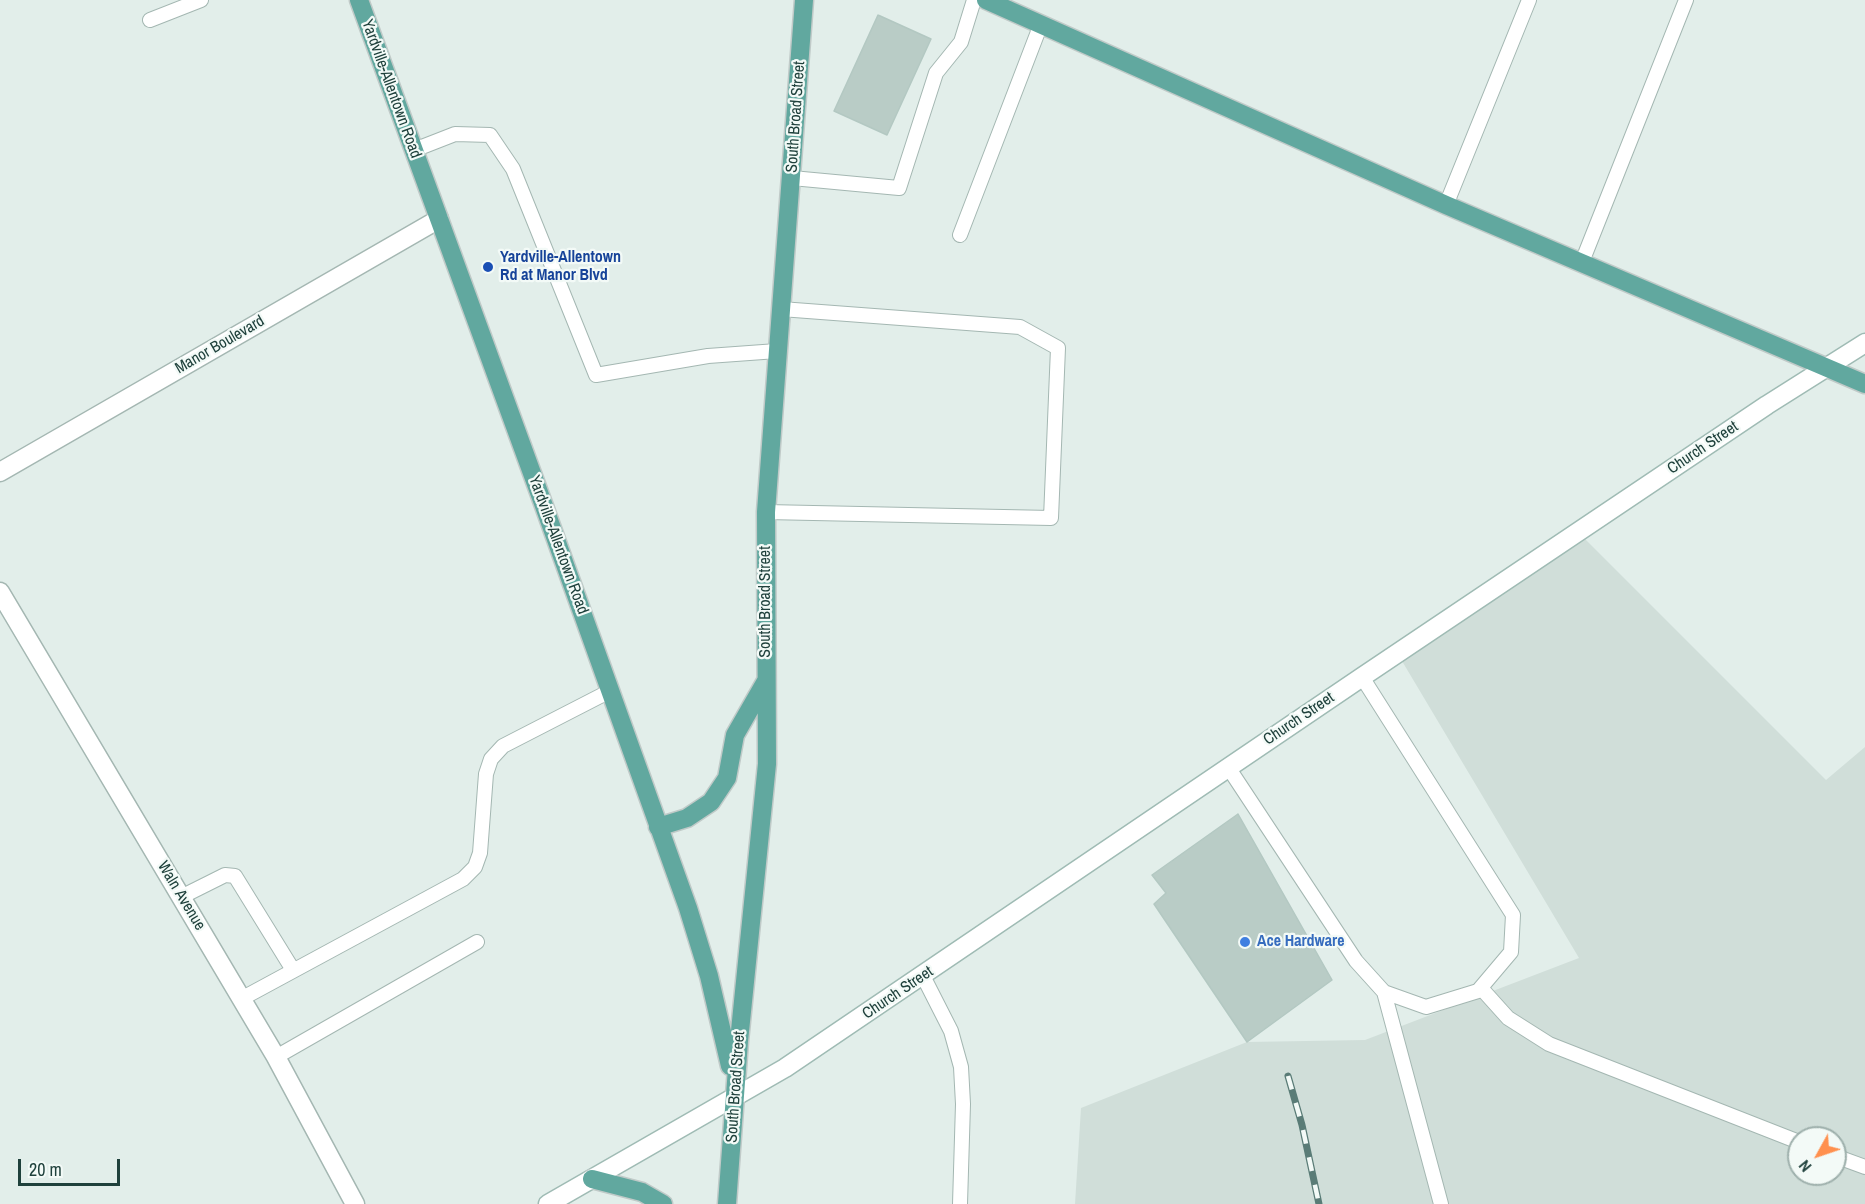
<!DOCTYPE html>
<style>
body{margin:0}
#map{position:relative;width:1865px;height:1204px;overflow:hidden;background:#e2eeea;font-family:"Archivo Narrow",sans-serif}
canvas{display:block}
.north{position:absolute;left:1787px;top:1126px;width:60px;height:60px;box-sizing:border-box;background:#f3faf7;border:2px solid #9eb0ac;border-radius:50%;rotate:230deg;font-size:16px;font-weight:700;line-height:24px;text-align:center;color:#1f413c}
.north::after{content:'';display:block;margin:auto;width:21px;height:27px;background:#ff904e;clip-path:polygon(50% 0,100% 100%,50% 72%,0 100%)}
.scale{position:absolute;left:18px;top:1159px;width:102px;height:27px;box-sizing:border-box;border:3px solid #1f413c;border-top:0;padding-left:8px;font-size:18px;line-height:21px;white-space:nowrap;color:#1f413c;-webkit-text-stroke:4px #f3faf7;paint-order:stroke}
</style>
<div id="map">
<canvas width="1865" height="1204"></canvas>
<div class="north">N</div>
<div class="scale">20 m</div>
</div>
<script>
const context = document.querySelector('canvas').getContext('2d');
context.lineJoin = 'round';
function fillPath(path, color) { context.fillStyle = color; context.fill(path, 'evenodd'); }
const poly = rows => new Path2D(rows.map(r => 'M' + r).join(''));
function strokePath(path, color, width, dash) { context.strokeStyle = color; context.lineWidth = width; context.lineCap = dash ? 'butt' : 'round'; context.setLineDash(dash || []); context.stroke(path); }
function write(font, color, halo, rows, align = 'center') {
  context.font = font + ' "Archivo Narrow",sans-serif'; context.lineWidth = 4.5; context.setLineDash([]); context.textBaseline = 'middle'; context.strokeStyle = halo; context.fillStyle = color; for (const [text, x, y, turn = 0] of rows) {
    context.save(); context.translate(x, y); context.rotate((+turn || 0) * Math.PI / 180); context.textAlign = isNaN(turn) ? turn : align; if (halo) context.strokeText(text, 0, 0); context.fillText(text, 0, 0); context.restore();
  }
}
fillPath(poly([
 [1578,532,1826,780,1865,747,1865,1204,1075,1204,1081,1108,1247,1042,1365,1040,1579,958,1399,656],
 [1799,1138,1835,1138,1835,1174,1799,1174]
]), '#d0ded9');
const building = poly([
 [878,15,931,39,887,135,834,111,878,15],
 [1238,814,1332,980,1247,1042,1154,904,1166,893,1152,875,1238,814]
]);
fillPath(building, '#b9ccc6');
strokePath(building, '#b3c8c2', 1.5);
const lane = poly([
 [150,20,201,0],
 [414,150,455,134,490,135,513,169,596,375,708,356,777,351],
 [792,178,899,188,936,73,961,42,974,0],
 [1446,205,1529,0],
 [960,235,1041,24],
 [1582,262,1686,0],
 [766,512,1051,518,1058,348,1020,327,781,309],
 [1362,677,1513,915,1511,952,1478,991,1426,1007,1384,992],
 [1228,767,1356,961,1384,992,1441,1204],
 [181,897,225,875,235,876,293,970],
 [923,976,951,1031,961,1067,963,1104,960,1204],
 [1481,988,1508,1018,1549,1044,1799,1142],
 [241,999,463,879,475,867,480,853,486,774,491,759,503,746,610,691],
 [276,1057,477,942],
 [1835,1156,1865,1167]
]);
const street = poly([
 [0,472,439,219],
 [0,592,276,1057,355,1204]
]);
const secondary = poly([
 [548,1204,785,1068,1362,677,1767,405,1865,343]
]);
const primary = poly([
 [359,0,544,506,688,908,709,976,730,1066],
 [986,0,1446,205,1865,384],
 [658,827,687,818,711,802,727,778,735,735,766,681],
 [592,1179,642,1192,663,1204],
 [727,1204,739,1041,767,764,766,512,804,0]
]);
strokePath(lane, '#a4b7b2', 16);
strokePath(street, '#a4b7b2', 21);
strokePath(secondary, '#9fbbb4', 21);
strokePath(primary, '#c0cac8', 21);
strokePath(lane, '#fff', 14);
strokePath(street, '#fff', 18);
strokePath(secondary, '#fff', 18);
strokePath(primary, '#61a89f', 18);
const rail = poly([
 [1288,1076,1302,1125,1319,1204]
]);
strokePath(rail, '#5a7c77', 7);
strokePath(rail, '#f3faf7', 4.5, [14]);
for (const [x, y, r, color] of [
 [488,267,6,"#1a4fb4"],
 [1245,942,6,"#3f7fe0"]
]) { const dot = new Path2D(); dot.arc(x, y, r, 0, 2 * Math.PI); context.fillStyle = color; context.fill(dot); strokePath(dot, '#f3faf7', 2); }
write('16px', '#1f413c', '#f3faf7', [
 ["Yardville-Allentown Road",391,89,70],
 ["South Broad Street",796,117,-86],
 ["Manor Boulevard",220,345,-30],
 ["Church Street",1703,448,-34],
 ["Yardville-Allentown Road",558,545,70],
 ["South Broad Street",766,602,-90],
 ["Church Street",1299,719,-34],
 ["Waln Avenue",181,896,59],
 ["Church Street",898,993,-34],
 ["South Broad Street",736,1087,-86]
]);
write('bold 16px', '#164399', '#f3faf7', [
 ["Yardville-Allentown",500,258],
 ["Rd at Manor Blvd",500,276]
], 'left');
write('bold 16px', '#366cbe', '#f3faf7', [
 ["Ace Hardware",1257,942]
], 'left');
</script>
